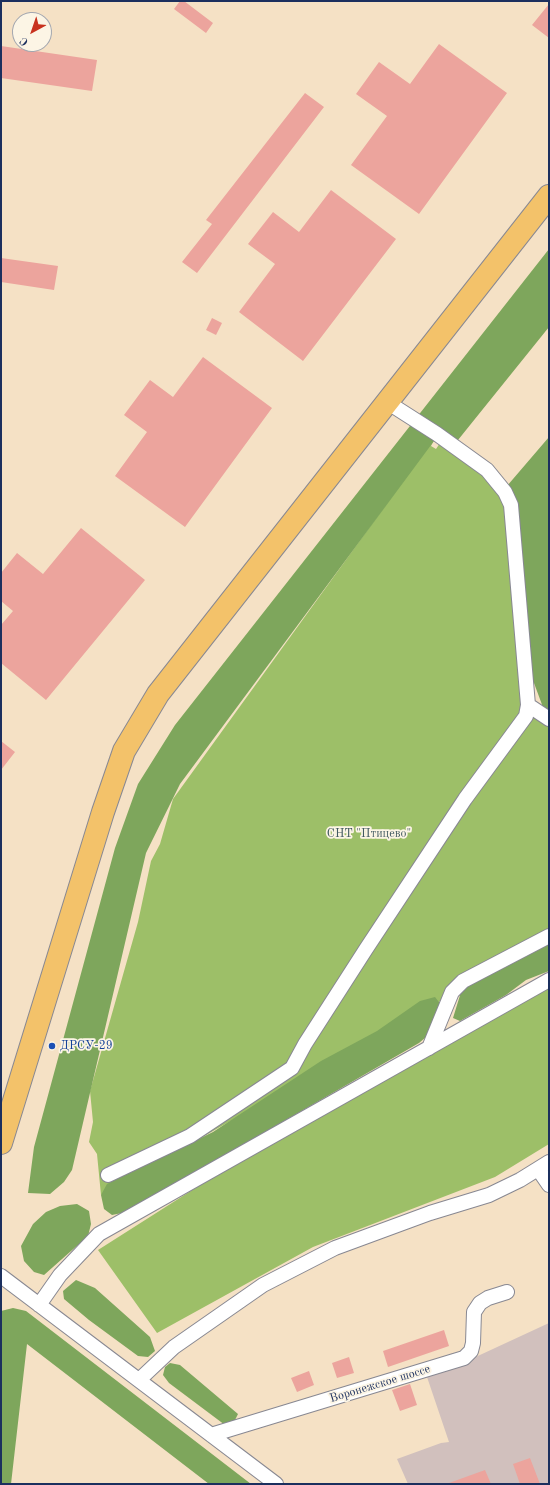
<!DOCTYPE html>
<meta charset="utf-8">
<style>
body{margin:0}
#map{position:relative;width:550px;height:1485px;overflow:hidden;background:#f5e1c5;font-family:"Old Standard TT",serif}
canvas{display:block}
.frame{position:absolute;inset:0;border:2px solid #1b2f5e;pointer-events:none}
.north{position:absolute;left:12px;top:12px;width:40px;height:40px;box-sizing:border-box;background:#fcf5e5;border:1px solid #a2a6af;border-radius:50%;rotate:220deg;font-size:11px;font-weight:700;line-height:16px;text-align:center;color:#1b2f5e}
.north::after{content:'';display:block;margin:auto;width:14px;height:18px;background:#c8321e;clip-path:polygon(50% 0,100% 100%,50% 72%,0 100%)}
</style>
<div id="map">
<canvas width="550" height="1485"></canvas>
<div class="frame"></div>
<div class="north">С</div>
</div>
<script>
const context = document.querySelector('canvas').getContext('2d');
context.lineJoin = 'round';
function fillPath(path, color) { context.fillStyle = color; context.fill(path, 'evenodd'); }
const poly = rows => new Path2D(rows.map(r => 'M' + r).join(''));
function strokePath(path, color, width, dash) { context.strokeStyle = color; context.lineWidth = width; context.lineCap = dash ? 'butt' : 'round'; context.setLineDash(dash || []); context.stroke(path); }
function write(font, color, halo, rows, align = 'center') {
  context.font = font + ' "Old Standard TT",serif'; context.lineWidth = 3.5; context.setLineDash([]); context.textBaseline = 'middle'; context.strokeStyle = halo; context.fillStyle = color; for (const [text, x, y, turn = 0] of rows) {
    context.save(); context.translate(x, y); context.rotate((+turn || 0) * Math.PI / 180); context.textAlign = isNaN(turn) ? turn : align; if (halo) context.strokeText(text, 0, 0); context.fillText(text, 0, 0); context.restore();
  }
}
fillPath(poly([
 [549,1323,549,1484,408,1484,397,1459,441,1443,449,1442,427,1377,454,1367]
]), '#d1c0bd');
fillPath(poly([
 [437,434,431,446,436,449,440,443,486,473,503,495,528,705,549,716,549,939,101,1195,97,1154,89,1142,93,1122,90,1091,138,922,151,861,160,844,173,799],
 [549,988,549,1144,495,1177,313,1247,157,1333,98,1250,219,1173]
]), '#9dbf68');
fillPath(poly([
 [549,249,549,327,458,440,434,441,180,784,146,853,72,1170,64,1182,50,1194,28,1193,34,1147,115,848,138,784,175,725],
 [549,437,549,710,544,710,521,648,507,486],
 [549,943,549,971,526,980,506,995,460,1021,453,1018,461,992,475,980],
 [435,997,442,1006,432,1032,419,1043,127,1212,112,1215,104,1209,101,1195,107,1184,213,1132,321,1061,377,1031,420,1001],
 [77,1204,89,1211,91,1224,88,1236,44,1275,34,1272,24,1261,21,1246,33,1224,46,1212,60,1206],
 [76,1280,95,1288,150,1337,155,1351,148,1357,138,1356,89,1320,64,1299,63,1291],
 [13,1308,26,1311,251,1484,209,1484,27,1344,11,1484,1,1484,1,1311],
 [170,1363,180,1365,238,1414,234,1422,225,1425,169,1383,163,1375,165,1367]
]), '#7ea65c');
fillPath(poly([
 [180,1,184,1,213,23,206,33,174,9],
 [549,4,549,38,532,25],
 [439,44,507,93,419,214,351,165,387,116,356,94,379,62,410,84],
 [1,46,97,60,92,91,1,78],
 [305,93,324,107,197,273,182,262,212,224,206,220],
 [331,190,396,239,303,361,239,312,275,264,248,244,273,212,299,232],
 [1,258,58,266,54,290,1,282],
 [212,318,222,323,216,335,206,330],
 [203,357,272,408,185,527,115,476,147,432,124,415,150,380,173,397],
 [81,528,145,580,46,700,1,663,1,625,13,611,1,601,1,573,17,553,43,574],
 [1,741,15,752,1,770],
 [444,1330,449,1346,388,1367,383,1351],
 [349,1357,354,1373,337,1378,332,1363],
 [309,1371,314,1385,297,1392,291,1378],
 [410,1384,417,1405,400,1411,392,1390],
 [530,1458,540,1484,520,1484,513,1464],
 [485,1470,491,1484,449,1484,449,1483]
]), '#eca49d');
const minor = poly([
 [528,705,549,719],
 [429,1048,452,992,463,981,549,936],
 [538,1169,549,1185],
 [108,1175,190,1136,292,1068,305,1044,366,949,465,799,526,716,528,705,511,505,505,492,487,470,437,434,387,402],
 [1,1276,276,1484],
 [39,1305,60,1275,99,1234,549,980],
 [139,1380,174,1347,263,1285,335,1248,430,1213,489,1195,520,1180,549,1162],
 [211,1435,464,1358,471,1351,473,1343,474,1312,480,1303,488,1298,507,1292]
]);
const primary = poly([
 [1,1143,103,812,124,751,158,694,549,196]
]);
strokePath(minor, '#888892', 16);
strokePath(primary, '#888892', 24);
strokePath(minor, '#fff', 14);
strokePath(primary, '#f3c26a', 22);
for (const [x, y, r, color] of [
 [52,1046,4,"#1a4fb4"]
]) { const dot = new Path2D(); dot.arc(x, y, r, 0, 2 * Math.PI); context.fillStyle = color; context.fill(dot); strokePath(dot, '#fcf5e5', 1.5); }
write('12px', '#425a61', '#fcf5e5', [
 ["СНТ \"Птицево\"",369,834]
]);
write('12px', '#164399', '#fcf5e5', [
 ["ДРСУ-29",60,1046]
], 'left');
write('12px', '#1b2f5e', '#fcf5e5', [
 ["Воронежское шоссе",380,1384,-17]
]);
</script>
